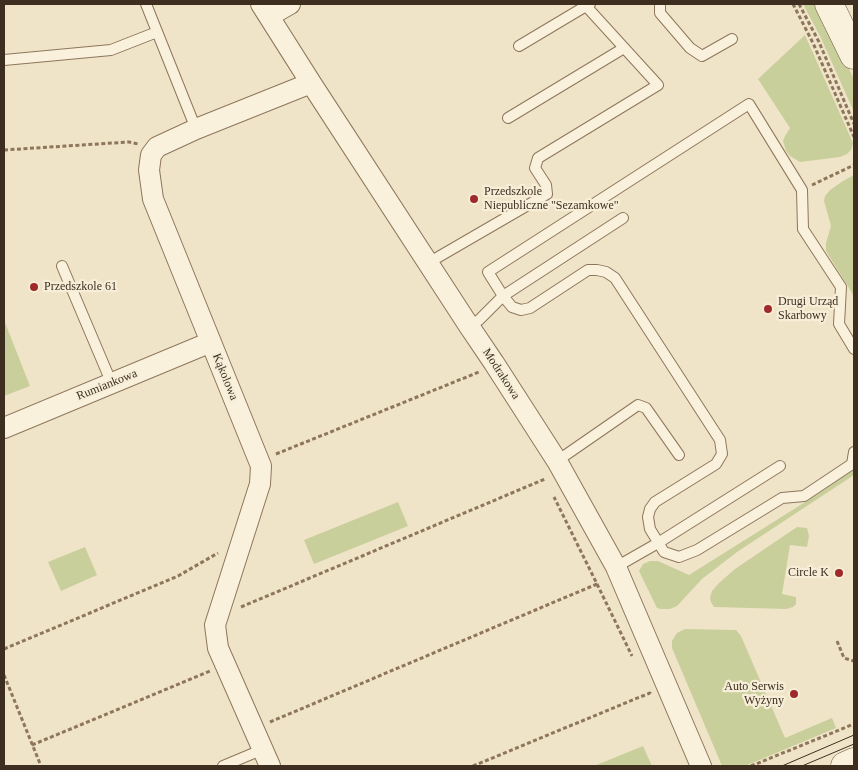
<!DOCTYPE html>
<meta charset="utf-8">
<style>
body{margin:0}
#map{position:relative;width:858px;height:770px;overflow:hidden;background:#f0e4c8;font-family:"Times New Roman",serif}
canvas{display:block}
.frame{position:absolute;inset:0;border:5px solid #3d2e20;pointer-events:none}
</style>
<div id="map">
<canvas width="858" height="770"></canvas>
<div class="frame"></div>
</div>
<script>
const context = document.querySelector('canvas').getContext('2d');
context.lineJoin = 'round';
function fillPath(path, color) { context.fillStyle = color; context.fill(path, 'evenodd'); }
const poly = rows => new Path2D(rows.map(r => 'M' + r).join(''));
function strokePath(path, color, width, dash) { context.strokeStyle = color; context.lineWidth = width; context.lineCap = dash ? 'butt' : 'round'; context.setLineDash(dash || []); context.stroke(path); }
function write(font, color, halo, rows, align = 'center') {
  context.font = font + ' "Times New Roman",serif'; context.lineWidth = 4.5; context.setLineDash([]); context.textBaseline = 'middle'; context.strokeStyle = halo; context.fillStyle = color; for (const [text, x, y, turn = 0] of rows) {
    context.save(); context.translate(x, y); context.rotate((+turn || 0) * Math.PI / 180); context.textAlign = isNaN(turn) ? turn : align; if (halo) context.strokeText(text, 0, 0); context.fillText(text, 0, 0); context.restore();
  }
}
fillPath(poly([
 [803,4,817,4,854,79,854,112,820,36],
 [805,35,853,143,851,150,847,154,840,157,800,162,790,156,786,151,783,141,785,136,790,128,758,79],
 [854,175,854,298,852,293,826,251,826,243,831,226,824,201,825,196,830,190,843,181],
 [4,320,30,386,4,396],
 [854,469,854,475,737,552,702,579,677,606,670,609,661,609,657,608,639,571,643,564,650,561,658,561,689,575,818,494],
 [398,502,408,526,314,564,304,540],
 [797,527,807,528,809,536,807,547,790,545,782,594,796,597,796,604,793,607,786,609,714,607,711,602,710,598,712,591,719,583,735,569],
 [85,547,97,575,61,591,48,562],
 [685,629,736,630,741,636,785,738,832,718,836,728,745,766,722,766,672,648,672,641,677,633],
 [643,746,652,766,594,766]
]), '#c9cf9b');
const lane = poly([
 [146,4,196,129],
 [660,4,660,13,690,48,702,56,732,39],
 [519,46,586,6],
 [4,60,111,50,157,32],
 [508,118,624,48],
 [428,263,547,194,546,185,535,168,538,158,658,85,586,6,590,4],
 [62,266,112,384],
 [469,326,479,320,503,296,623,218],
 [854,349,839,324,841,287,803,229,802,190,749,104,488,272,503,296,512,307,521,310,530,308,588,270,597,270,606,272,615,278,720,440,722,454,716,464,655,502,650,509,648,517,650,529,664,552,679,557,697,550,782,498,804,496,852,464,854,452],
 [557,461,638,405,646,408,679,455],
 [616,567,658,543,780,466],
 [223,766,254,753,262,748]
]);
const street = poly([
 [261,4,311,83,469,326,494,363,557,461,616,567,701,766],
 [269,16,290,4],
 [4,428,211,342],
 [270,766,218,648,215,625,260,484,261,466,153,199,149,170,151,155,157,147,196,129,311,83]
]);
const secondary = poly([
 [829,4,854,55],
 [845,766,854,762]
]);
strokePath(lane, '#8d765c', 12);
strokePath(street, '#8d765c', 22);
strokePath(secondary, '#6f573f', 29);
strokePath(poly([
 [793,4,813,43,854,137],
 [799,4,819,42,854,124],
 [4,150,129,142,138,144],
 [812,185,854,165],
 [276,454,479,372],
 [597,584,632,656],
 [241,607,545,479,544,478],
 [837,641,844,658,854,661],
 [4,649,178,576,218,553],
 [4,675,41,766],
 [270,722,597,584,554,497],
 [32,745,210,671],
 [473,766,635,699,650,693,651,694],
 [751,766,854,724]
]), '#8d765c', 3, [4, 2.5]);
strokePath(lane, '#faf1dc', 10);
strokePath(street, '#faf1dc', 20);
strokePath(secondary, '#faf1dc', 28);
strokePath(poly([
 [782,766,854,735],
 [802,766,854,744]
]), '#3d2e20', 1);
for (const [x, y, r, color] of [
 [474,199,5,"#9e2a2b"],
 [34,287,5,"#9e2a2b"],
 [768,309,5,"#9e2a2b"],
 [839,573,5,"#9e2a2b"],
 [794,694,5,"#9e2a2b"]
]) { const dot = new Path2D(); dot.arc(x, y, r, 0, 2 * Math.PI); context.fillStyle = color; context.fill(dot); strokePath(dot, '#f7eed8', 2); }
write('12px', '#3d2e20', '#f7eed8', [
 ["Przedszkole",484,192],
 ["Niepubliczne \"Sezamkowe\"",484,206],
 ["Przedszkole 61",44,287],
 ["Drugi Urząd",778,302],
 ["Skarbowy",778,316],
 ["Circle K",829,573,"right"],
 ["Auto Serwis",784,687,"right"],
 ["Wyżyny",784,701,"right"]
], 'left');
write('12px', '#3d2e20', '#f7eed8', [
 ["Modrakowa",501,374,57],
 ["Kąkolowa",225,377,68],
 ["Rumiankowa",107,385,-22]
]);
</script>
